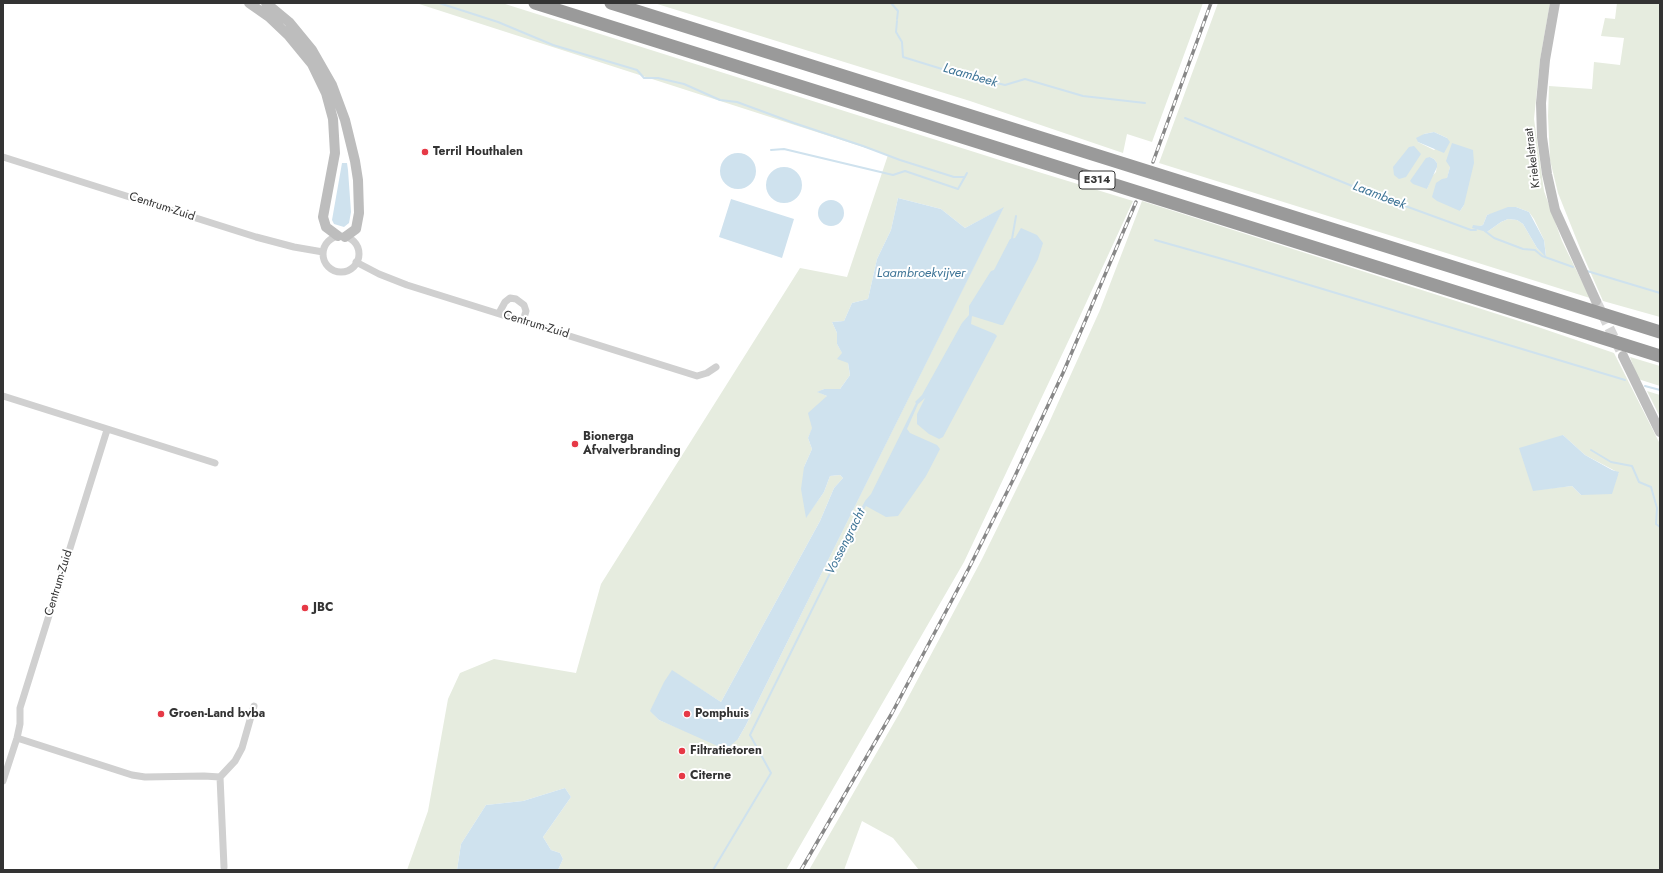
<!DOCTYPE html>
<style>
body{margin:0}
#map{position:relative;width:1663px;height:873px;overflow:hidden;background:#fff;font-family:Jost,sans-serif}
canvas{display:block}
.frame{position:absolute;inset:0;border:4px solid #333;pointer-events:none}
</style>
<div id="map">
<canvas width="1663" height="873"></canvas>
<div class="frame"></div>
</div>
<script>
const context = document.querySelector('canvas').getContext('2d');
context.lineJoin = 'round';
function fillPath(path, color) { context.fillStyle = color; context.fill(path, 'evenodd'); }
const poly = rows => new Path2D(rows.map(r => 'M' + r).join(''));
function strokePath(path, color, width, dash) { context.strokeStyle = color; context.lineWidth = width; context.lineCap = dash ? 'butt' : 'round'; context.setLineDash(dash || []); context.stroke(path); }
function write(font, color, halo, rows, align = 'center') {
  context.font = font + ' Jost,sans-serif'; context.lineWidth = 4; context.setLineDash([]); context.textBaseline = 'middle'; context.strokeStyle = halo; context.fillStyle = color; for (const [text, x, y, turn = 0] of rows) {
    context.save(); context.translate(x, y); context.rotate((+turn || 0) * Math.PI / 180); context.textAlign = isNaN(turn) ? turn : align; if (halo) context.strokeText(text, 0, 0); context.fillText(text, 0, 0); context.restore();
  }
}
fillPath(poly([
 [416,3,502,3,1006,162,1133,201,1075,327,964,562,786,870,558,870,563,859,560,853,551,850,543,837,571,797,565,788,523,801,486,805,461,844,457,870,407,870,428,811,448,699,460,673,494,659,576,673,601,584,800,268,847,277,888,155],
 [898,198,941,209,965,228,1003,208,746,725,738,739,702,738,659,720,651,711,672,671,721,702,820,521,834,488,843,478,840,475,830,476,824,492,806,517,804,467,812,449,808,438,827,396,818,392,824,389,840,389,850,375,848,363,837,344,837,333,832,322,844,321,852,303,868,299,877,259,891,230],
 [654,3,1203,3,1152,142,1127,134,1123,153,970,101],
 [1218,3,1550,3,1540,60,1534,119,1544,191,1562,241,1590,298,1159,163],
 [1434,132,1447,138,1434,150,1418,142,1424,134],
 [1430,157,1434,159,1437,163,1436,172,1432,176,1427,189],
 [1450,167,1464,205,1460,211,1447,179],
 [1516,207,1529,212,1534,219,1544,240,1546,256,1537,248,1523,224,1517,220,1508,219,1501,222,1487,232,1477,226,1480,226,1483,225,1487,215],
 [1617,3,1660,3,1660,317,1603,301,1582,253,1558,193,1550,160,1548,116,1549,86,1592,89,1594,62,1620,65,1624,38,1601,36,1605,18,1615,19],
 [1142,201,1538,327,1614,353,1660,444,1660,870,919,870,893,838,862,821,844,870,809,870,903,707,982,559,1048,425,1100,310],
 [1563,435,1585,455,1619,473,1581,495,1572,486,1533,490],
 [1630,357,1660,366,1660,386,1638,379],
 [1647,391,1660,395,1660,417]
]), '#e6ecdf');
fillPath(poly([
 [1434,132,1447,138,1450,142,1444,153,1418,142,1416,138,1424,134],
 [1452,143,1473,150,1474,163,1464,205,1460,211,1437,201,1432,197,1436,183,1442,179,1447,178,1450,167,1446,161],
 [1414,146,1421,154,1406,177,1399,179,1394,175,1393,167,1409,147],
 '720 171a18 18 0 1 1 36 0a18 18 0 1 1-36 0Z',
 [1430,157,1434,159,1437,163,1437,167,1427,189,1413,184,1410,181,1412,178,1426,158],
 [342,163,347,163,348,170,351,212,349,223,344,227,334,224,332,220],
 '766 185a18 18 0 1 1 36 0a18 18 0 1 1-36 0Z',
 [898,198,941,209,965,228,1004,207,746,725,738,739,730,746,722,748,659,720,650,711,664,682,672,670,721,702,820,521,834,488,843,478,840,475,830,476,824,492,806,518,801,489,804,467,812,449,808,438,812,428,808,413,827,396,817,392,824,389,840,389,850,375,848,363,837,359,842,353,837,344,837,333,832,322,844,321,852,303,868,299,877,259,891,230],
 [731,199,794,219,782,258,719,237],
 '818 213a13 13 0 1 1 26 0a13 13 0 1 1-26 0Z',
 [1508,207,1516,207,1529,212,1544,240,1546,257,1537,248,1523,224,1517,220,1508,219,1501,222,1487,232,1472,228,1473,225,1480,226,1483,225,1487,215],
 [1021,228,1037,235,1043,243,1038,259,1003,325,1001,325,972,316,971,324,995,334,997,336,943,437,939,439,929,434,917,424,917,414,925,398,918,404,907,429,910,433,937,445,940,449,926,476,898,516,886,517,866,506,846,543,844,542,853,524,865,501,871,494,916,403,915,402,922,395,962,323,969,315,969,306,991,271,994,270,1010,239,1015,238],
 [1563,435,1585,455,1612,470,1619,472,1612,494,1581,495,1572,486,1533,491,1519,448],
 [565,788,571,797,543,837,551,850,560,853,563,859,558,870,457,870,461,844,486,805,523,801]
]), '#cfe2ee');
strokePath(poly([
 [439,3,498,22,553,45,637,70,644,78,658,78,684,84,720,100,737,102,794,123,863,146,900,160,954,177,965,177],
 [891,3,898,11,897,19],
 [897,21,896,32,902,42,903,57,955,73,1005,85,1025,79,1083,96,1145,103],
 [1185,118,1367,192,1471,230,1476,230],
 [771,150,784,149,893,175,905,171,958,189,967,173],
 [1485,231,1494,238,1523,249,1535,250,1542,256,1573,267],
 [1012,239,1016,216],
 [1155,240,1233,262,1625,380],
 [1587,271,1660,293],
 [1645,386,1660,390],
 [1591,450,1611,462,1632,466,1639,482,1651,487,1657,508,1656,524,1660,527],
 [713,870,771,773,750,735,846,541]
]), '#cfe2ee', 2);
strokePath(poly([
 [1596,301,1623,356]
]), '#d6d6d6', 10, [10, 5]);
strokePath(poly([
 [3,157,256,237,294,247,323,252],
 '323 254a18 18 0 1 1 36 0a18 18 0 1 1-36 0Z',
 [356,262,379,274,407,285,697,376,707,373,716,367],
 [499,313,505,302,510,298,516,299,524,305,526,311,523,321],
 [3,396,215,463],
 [17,738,132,775,145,777,204,776,220,777,235,761,242,748,254,706],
 [220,777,224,867],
 [3,781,17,738,20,724,20,708,107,430]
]), '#d0d0d0', 7);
strokePath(poly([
 [249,3,269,17,289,36,312,64,326,93,333,119,335,153,323,217,326,227,338,236],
 [266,3,289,22,312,50,332,85,345,120,355,161,358,180,359,213,356,229,345,237],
 [1555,3,1545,60,1541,103,1542,137,1547,174,1555,210,1596,301],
 [1623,356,1660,432]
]), '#bdbdbd', 10);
strokePath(poly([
 [535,3,1660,356],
 [611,3,1660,332]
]), '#9a9a9a', 13);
const rail = poly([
 [1153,162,1211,3],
 [801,870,892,713,969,568,1015,476,1063,373,1136,202]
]);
strokePath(rail, '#888', 3.5);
strokePath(rail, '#fff', 2, [6]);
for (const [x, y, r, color] of [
 [425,152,4,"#e63946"],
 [575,444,4,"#e63946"],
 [305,608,4,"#e63946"],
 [161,714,4,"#e63946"],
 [687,714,4,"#e63946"],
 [682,751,4,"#e63946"],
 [682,776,4,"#e63946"]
]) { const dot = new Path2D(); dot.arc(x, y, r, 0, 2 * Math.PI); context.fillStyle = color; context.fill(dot); strokePath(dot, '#fff', 1.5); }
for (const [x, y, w] of [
 [1097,180,36]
]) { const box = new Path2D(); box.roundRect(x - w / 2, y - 9, w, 18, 3); context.fillStyle = '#fff'; context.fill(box); strokePath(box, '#333', 1); }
write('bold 11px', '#333', null, [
 ["E314",1097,180]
]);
write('bold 12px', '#333', '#fff', [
 ["Terril Houthalen",433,152],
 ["Bionerga",583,437],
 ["Afvalverbranding",583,451],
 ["JBC",313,608],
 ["Groen-Land bvba",169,714],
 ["Pomphuis",695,714],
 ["Filtratietoren",690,751],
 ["Citerne",690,776]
], 'left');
write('12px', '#333', '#fff', [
 ["Kriekelstraat",1533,158,-97],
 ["Centrum-Zuid",162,207,18],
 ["Centrum-Zuid",536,325,17],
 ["Centrum-Zuid",59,583,-73]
]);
write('italic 13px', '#3f7597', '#fff', [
 ["Laambeek",970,76,16],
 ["Laambeek",1379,196,21],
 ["Laambroekvijver",921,274],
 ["Vossengracht",846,542,-63]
]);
</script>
